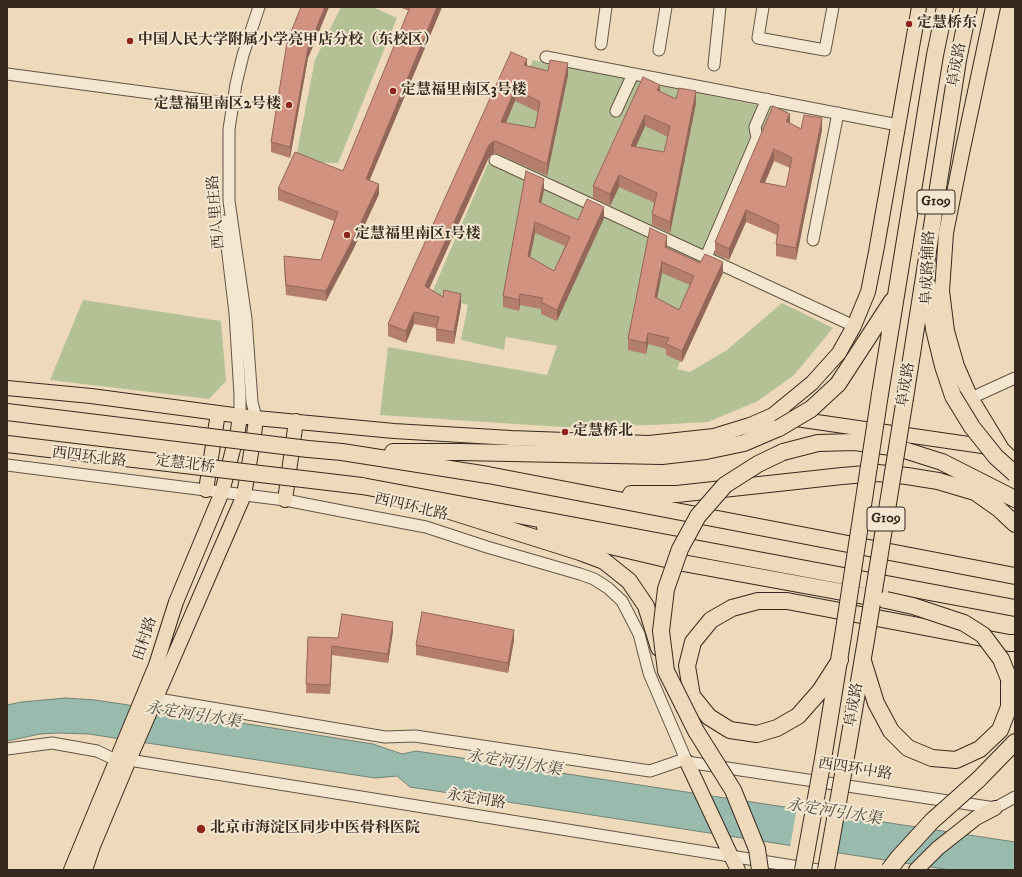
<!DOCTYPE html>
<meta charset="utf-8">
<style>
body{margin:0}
#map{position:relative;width:1022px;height:877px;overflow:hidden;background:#eedaba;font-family:"IM FELL DW Pica",serif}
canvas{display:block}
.frame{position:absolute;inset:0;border:8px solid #35291f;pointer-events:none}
</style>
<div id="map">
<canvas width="1022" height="877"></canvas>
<div class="frame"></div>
</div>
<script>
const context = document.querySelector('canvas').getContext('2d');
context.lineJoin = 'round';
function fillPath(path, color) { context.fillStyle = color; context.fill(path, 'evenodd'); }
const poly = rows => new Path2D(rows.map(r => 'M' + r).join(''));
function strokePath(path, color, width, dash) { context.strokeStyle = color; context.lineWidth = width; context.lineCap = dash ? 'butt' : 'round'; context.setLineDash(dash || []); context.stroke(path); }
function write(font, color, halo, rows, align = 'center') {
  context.font = font + ' "IM FELL DW Pica","Noto Serif SC",serif'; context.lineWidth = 4; context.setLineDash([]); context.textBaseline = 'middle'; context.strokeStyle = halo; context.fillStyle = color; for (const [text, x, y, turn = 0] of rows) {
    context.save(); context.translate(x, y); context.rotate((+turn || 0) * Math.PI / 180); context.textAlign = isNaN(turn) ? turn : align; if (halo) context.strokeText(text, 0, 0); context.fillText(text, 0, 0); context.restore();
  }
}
fillPath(poly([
 [341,7,373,7,397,18,338,163,295,162,315,60],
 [533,60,788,111,677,369,690,372,727,350,782,303,833,328,794,375,758,401,708,422,653,425,562,427,380,415,388,347,547,375,557,346,506,337,504,350,461,340,468,305,431,295],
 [83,300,221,321,226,381,209,399,50,380]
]), '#b3c194');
const water = poly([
 [66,698,95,700,122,704,373,744,402,754,416,751,1015,842,1015,870,950,870,410,787,397,776,375,778,89,734,58,733,40,734,7,741,7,705,22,702,66,698]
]);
fillPath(water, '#99bbae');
strokePath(water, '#718175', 1);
fillPath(poly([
 [797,807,844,814,837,854,790,847]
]), '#eedaba');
const minor = poly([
 [763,7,758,38,825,50,833,7],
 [601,44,606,7],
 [659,50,666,7],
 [546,57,898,125],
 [714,65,720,7],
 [7,74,233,104],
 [616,111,633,74],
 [495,160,854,326],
 [224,221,235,313,240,395,240,415],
 [813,240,838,113],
 [706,257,757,138,755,127,767,99],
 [971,398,1015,378],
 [256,418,252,402,246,319,229,201,229,129,236,84,243,55,259,7],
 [7,465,285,500,352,513,426,527,487,547,580,574,594,579,608,588,622,601,639,634,649,673,687,762,995,808,1015,797],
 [164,700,385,737,415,736,650,771,685,759],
 [7,749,52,743,97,751,116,760],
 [129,760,818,870]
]);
const major = poly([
 [993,7,962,153,946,233,942,291,947,331,957,366,971,398,1002,449,1015,462],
 [7,388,91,396,256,418,394,431,511,438,649,443,714,436,750,425,773,415,812,383,839,353,854,326,868,292,876,252,919,7],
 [789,418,996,448],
 [206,490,218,413],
 [285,500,296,421],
 [687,762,731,856,738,870],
 [71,870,156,665,176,602,222,492,238,430,240,415],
 [85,870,93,846,129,760,244,495,254,435,256,418],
 [916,870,938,848,976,818,995,808]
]);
const highway = poly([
 [928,286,934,329,943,366,953,396],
 [838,384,892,301],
 [880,394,935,55,945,7],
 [905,398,958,60,969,7],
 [308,449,342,452,488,475,1015,576],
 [393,452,459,452,662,456,706,451,744,443,779,428],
 [783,452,818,443,855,442,898,448,942,462,1015,499],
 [362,486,1015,608],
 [631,494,677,494,842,476,878,473,907,476,938,481,975,492,999,509,1015,524],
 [450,511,580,552,604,561,629,581,646,606,659,648],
 [545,527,568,536,683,563,886,600],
 [840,660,820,691,798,716,777,728,757,734,730,730,709,717,692,696,687,666,693,642,711,620,732,608,758,601,787,601,1009,643,1015,643],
 [863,661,876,703,891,731,908,748,932,758,956,760,980,749,1000,730,1009,707,1009,679],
 [823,759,843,636],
 [845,763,866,640],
 [978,780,1015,742]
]);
strokePath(minor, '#635546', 13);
strokePath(major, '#35291f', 16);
strokePath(highway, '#35291f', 18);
strokePath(minor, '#f4e7d2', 11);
strokePath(major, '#eedaba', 14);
strokePath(highway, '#eedaba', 16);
const highwayBridge = poly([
 [953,396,972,427,996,457,1015,474],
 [7,412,308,449],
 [779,428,811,409,838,384],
 [7,444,362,486],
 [886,600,913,606,964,623,983,635,1001,659,1009,679],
 [843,636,880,394],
 [866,640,905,398],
 [760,870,757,849,733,790,696,731,666,671,661,631,666,589,680,549,698,516,725,485,758,464,783,452],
 [803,870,823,759],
 [826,870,845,763],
 [889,870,899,857,932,821,978,780]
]);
strokePath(highwayBridge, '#35291f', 18, []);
strokePath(highwayBridge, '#eedaba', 16);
fillPath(poly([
 [301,7,329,7,308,58,290,158,271,152,271,142],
 [399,7,442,7,369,181,379,194,354,248,326,301,286,295,284,266,284,256,321,260,334,221,278,200,278,189,343,171,409,11],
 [527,66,568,75,547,176,498,154,494,153,489,157,429,289,443,297,461,306,454,344,436,341,436,328,414,324,406,343,388,336,388,324],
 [515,101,538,112,535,128,506,123],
 [660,92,676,99,696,103,670,233,652,225,652,214,655,203,619,187,610,206,593,198,593,186],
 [645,126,668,137,664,152,636,147],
 [790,123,801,129,822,130,796,260,776,256,776,244,777,235,746,222,729,260,715,254,715,242],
 [774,161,790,168,786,187,765,183],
 [544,190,541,203,578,220,604,218,557,321,541,314,541,309,520,305,519,311,503,307,503,296],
 [535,233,565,246,554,271,530,257],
 [667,248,723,273,682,362,666,355,666,349,648,344,646,354,628,350,628,339],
 [662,273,690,285,679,310,657,298],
 [393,631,388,663,332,655,330,694,306,693,308,637,338,638],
 [514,640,508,673,416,655,416,645]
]), '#b47e6d');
fillPath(poly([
 [325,7,329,7,308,58,290,158,290,147,308,48],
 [437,7,442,7,366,189,366,179],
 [527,59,527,71,524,65],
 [568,63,568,75,547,176,547,164],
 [660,85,660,96,657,90],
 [515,89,515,101,501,134,501,122],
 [696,91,696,103,670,233,670,222],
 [790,114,790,125,786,121],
 [645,115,645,126,631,157,631,146],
 [822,118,822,130,796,260,796,248],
 [494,141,494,153,489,157,425,298,425,286,489,145],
 [774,149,774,161,760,193,760,182],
 [619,175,619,187,610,206,610,194],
 [544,179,544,190,539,213,539,202],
 [379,184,379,194,354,248,326,301,326,291],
 [604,207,604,218,557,321,557,310],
 [746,210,746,222,729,260,729,249],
 [535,222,535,233,528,267,528,256],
 [667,236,667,247,665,258,665,247],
 [662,262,662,273,655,308,655,297],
 [723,262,723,273,682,362,682,351],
 [461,294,461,306,454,344,454,332],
 [520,294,520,305,519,311,519,300],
 [414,312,414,324,406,343,406,331],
 [648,333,648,344,646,354,646,343],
 [393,622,393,631,388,663,388,654],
 [514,630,514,640,508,673,508,663],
 [332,646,332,655,330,694,330,685]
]), '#926659');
const building = poly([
 [301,7,325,7,308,48,290,147,271,142,287,42,301,7],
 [410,7,437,7,366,179,379,184,354,237,326,291,286,285,284,256,321,260,338,212,278,189,295,152,343,171,410,7],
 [511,52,527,59,524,65,548,71,550,60,568,63,547,164,498,142,494,141,489,145,425,286,443,297,444,290,461,294,454,332,436,329,439,317,414,312,406,331,388,324,511,52],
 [515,89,540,102,535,128,501,122,515,89],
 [643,77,660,85,657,90,676,99,679,88,696,91,670,222,652,214,657,193,619,175,610,194,593,186,643,77],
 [645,115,670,126,664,152,631,146,645,115],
 [773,106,790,114,786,121,801,129,804,115,822,118,796,248,776,244,779,225,746,210,729,249,715,242,773,106],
 [774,149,792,158,786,187,760,182,774,149],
 [526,171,544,179,539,202,578,220,587,199,604,207,557,310,541,302,543,298,520,294,519,300,503,296,526,171],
 [535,222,570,237,554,271,528,256,535,222],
 [650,228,667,236,665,247,700,263,705,254,723,262,682,351,666,344,669,338,648,333,646,343,628,339,650,228],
 [662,262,694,276,679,310,655,297,662,262],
 [422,612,514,630,508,663,416,645,422,612],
 [342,614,393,622,388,654,332,646,330,685,306,684,308,637,338,638,342,614]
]);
fillPath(building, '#d1927f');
strokePath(building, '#926659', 1);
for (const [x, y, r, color] of [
 [909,24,4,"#8f2418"],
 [130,41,4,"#8f2418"],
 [393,91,4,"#8f2418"],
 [289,105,4,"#8f2418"],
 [347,235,4,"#8f2418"],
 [565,432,4,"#8f2418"],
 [201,829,5,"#8f2418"]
]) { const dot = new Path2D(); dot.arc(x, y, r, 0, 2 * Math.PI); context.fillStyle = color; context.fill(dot); strokePath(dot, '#f4e7d2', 1.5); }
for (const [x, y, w] of [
 [936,202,38],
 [886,519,38]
]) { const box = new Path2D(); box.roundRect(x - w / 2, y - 12, w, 24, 3); context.fillStyle = '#f4e7d2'; context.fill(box); strokePath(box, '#35291f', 1); }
write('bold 14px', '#35291f', null, [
 ["G109",936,202],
 ["G109",886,519]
]);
write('bold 15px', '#35291f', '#f4e7d2', [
 ["定慧桥东",917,24],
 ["中国人民大学附属小学亮甲店分校（东校区）",138,41],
 ["定慧福里南区3号楼",401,91],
 ["定慧福里南区2号楼",281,105,"right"],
 ["定慧福里南区1号楼",355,235],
 ["定慧桥北",573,432],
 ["北京市海淀区同步中医骨科医院",210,829]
], 'left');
write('15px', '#35291f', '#f4e7d2', [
 ["阜成路",958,65,-80],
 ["西八里庄路",217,212,-95],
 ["阜成路辅路",929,268,-88],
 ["阜成路",907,385,-81],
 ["西四环北路",89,458,7],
 ["定慧北桥",185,465,7],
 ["西四环北路",411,508,13],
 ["田村路",146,639,-72],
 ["阜成路",855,705,-80],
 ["西四环中路",855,770,9],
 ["永定河路",476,800,9]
]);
write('italic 16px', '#4e4e43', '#f4e7d2', [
 ["永定河引水渠",193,716,9],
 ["永定河引水渠",514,764,9],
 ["永定河引水渠",834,813,9]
]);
</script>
